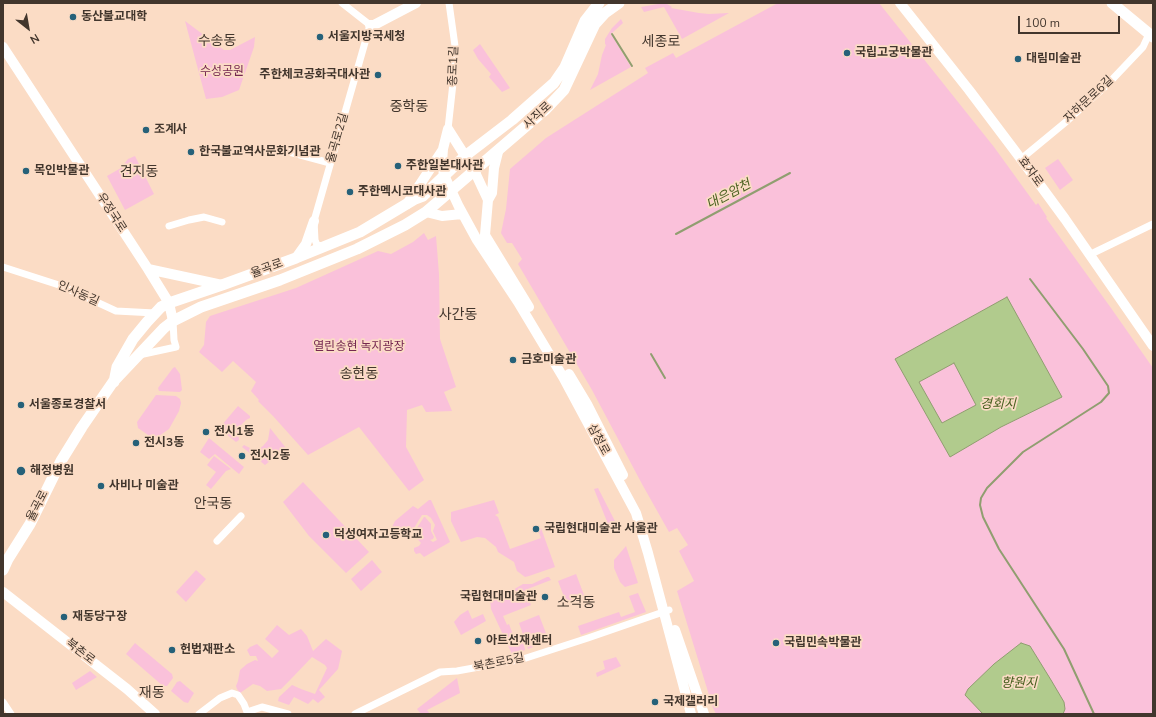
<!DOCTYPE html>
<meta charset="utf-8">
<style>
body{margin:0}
#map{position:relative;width:1156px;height:717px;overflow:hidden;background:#fbdcc5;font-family:"Nunito Sans",sans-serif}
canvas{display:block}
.frame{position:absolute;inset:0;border:4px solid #42362d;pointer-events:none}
.north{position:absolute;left:8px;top:8px;width:40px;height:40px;-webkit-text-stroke:3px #fbdcc5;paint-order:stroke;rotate:149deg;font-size:11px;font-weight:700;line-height:16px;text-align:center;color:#42362d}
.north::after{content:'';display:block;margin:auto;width:14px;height:18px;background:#42362d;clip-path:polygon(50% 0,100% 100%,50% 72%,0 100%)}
.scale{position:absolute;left:1018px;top:16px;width:102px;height:18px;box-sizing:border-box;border:2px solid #42362d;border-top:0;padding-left:5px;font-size:12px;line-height:14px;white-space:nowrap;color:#42362d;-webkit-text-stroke:3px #fbdcc5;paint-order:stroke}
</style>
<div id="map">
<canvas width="1156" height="717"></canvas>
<div class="frame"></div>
<div class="north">N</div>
<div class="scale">100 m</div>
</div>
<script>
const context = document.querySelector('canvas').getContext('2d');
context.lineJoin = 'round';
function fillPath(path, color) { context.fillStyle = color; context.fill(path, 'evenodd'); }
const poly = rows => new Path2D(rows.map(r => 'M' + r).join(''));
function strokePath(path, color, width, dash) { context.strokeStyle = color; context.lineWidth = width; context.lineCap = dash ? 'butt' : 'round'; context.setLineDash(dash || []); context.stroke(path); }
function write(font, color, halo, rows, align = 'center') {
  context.font = font + ' "Nunito Sans","Noto Sans KR",sans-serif'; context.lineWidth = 3.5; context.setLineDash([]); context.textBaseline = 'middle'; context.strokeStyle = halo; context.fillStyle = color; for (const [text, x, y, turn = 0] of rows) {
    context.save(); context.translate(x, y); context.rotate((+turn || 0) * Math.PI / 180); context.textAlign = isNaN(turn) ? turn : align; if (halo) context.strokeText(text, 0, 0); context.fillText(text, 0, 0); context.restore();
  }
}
fillPath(poly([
 [778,3,879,3,994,147,1036,205,1038,203,1047,217,1046,218,1111,308,1153,368,1153,714,716,714,713,708,677,591,694,581,679,551,688,545,677,528,669,532,642,484,592,390,518,264,522,259,512,243,507,243,501,233,506,209,510,169,546,138,648,73,645,68,673,53,676,58],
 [658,4,667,4,672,7,671,8,699,13,709,14,729,13,682,39,664,7,644,12,641,7],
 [621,19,623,23,611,34,631,67,590,90,598,74,602,55,606,45,605,44,605,39,612,28],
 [185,21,224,50,230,50,255,37,254,47,239,90,222,97,206,99],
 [480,44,510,88,502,92,489,77,491,74,478,59,473,50],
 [135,156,154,194,125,210,107,176,121,168,128,159],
 [1058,159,1073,180,1060,190,1045,168],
 [424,233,428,240,436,236,439,274,440,339,456,387,444,392,452,411,426,412,422,405,407,410,406,447,424,480,409,491,359,427,308,455,273,416,258,401,259,400,251,391,256,382,233,361,222,372,199,352,204,345,206,322,210,316,296,288,378,251,391,254,413,242],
 [175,367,180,374,182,390,180,392,159,391,158,388,173,368],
 [156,395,176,396,180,399,181,403,179,411,169,429,159,436,151,437,138,428,137,422],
 [238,406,250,416,250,418,246,420,239,427,238,432,239,440,236,442,221,430,221,426],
 [270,428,286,448,265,465,242,447,244,445,250,448,260,448,263,446,268,440],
 [209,438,244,467,239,474,215,454,209,459,200,452],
 [214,456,231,469,226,471,211,489,206,485,216,472,207,465],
 [303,482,369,552,346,573,309,536,283,502],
 [598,488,618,527,615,529,612,528,608,524,594,489],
 [429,500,431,500,450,542,424,557,420,553,416,554,414,551,414,548,419,546,421,543,413,534,424,517,425,517,431,524,431,531,434,537,433,539,430,540,433,542,437,540,433,531,435,525,431,518,427,515,422,515,408,538,406,539,392,527,395,521,413,506,418,509],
 [494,500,499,513,495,515,498,517,510,549,541,538,538,530,541,528,555,567,529,576,525,577,517,571,514,562,498,552,496,547,485,538,477,537,461,542,451,521,451,512],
 [626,546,638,583,625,587,620,582,614,568,614,560],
 [372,560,382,572,361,591,351,579],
 [196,570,206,579,186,602,176,592],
 [576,574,584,595,566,602,558,581],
 [547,577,549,577,551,580,525,590,531,605,503,616,507,625,509,624,517,646,523,643,525,649,525,650,516,654,512,654,491,609,490,600,492,598,504,595,523,584,532,584],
 [638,593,646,612,581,635,578,626,619,612,621,617,635,612,629,596],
 [468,610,472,619,483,614,486,621,461,635,454,622,460,615],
 [539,615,549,641,528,649,519,623],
 [277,625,289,635,301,629,307,636,313,651,326,639,342,651,338,669,319,690,325,697,318,703,313,699,308,704,294,697,289,705,278,701,279,697,292,685,301,689,315,694,327,668,325,665,312,657,291,679,281,689,267,691,260,686,253,684,240,693,237,689,236,686,238,681,240,670,247,664,255,660,258,661,256,656,250,656,247,650,250,647,257,644,272,658,279,651,265,639],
 [135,643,172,674,173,678,167,686,163,686,126,654],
 [616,657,621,666,597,677,596,673,605,669,603,661],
 [90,671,97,677,76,690,72,683],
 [457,678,460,693,427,710,430,714,421,714,417,709],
 [180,681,194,693,188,703,184,702,171,691,177,682]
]), '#fac1da');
const water = poly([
 [1007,297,1062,397,1001,427,950,457,895,359,1007,297],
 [954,363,976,405,942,423,919,382,954,363],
 [1021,643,1030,646,1051,680,1064,702,1065,709,1063,714,983,714,965,695,968,689,994,664,1021,643]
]);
fillPath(water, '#b1cb8d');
strokePath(water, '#909e70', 1);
strokePath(poly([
 [612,34,632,66],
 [676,234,790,173],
 [1030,279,1083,349,1108,386,1109,393,1101,402,1023,452,987,488,981,498,980,505,983,517,999,549,1064,649,1094,714],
 [651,354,665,378]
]), '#909e70', 2);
strokePath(poly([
 [448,129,454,74,455,46,449,3],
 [278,149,330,163],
 [1021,159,1067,121,1106,86,1143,47,1149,34],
 [169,226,189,220,204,217,222,222],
 [323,246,317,245,315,240,314,221,370,25,342,3],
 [1089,255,1153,224],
 [3,267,62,286,116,311,155,313],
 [139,355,176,347,174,340,173,321],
 [217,541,241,516],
 [3,702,11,714],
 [199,714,220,698,232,693,238,695,244,704,247,712,262,707,288,714],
 [355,714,440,672,457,671,523,659,588,638,669,610]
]), '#fff', 7);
strokePath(poly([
 [900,3,969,90,1021,159,1065,219,1153,346],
 [370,25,374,25,416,3],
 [3,47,148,269,169,303,173,321],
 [448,129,443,149,442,163,444,175,459,207,477,240,518,302,563,377,636,513,648,553,691,714],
 [448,129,474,170,488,200],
 [498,152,494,168,492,193,488,200,485,235,529,307],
 [407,204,442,151],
 [426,212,442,216,462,214],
 [296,258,306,244,314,221],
 [148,269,222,285],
 [569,374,587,404,623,475],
 [3,592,127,689,155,714],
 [675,630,704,714]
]), '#fff', 10);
strokePath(poly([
 [1112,3,1153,37],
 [114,382,117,367,133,339,147,322,161,307,169,303,222,285,296,258,360,232,415,199,423,196,465,156,512,120,554,83,565,67,585,21,599,3],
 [3,570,8,559,30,524,61,461,82,427,113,382,164,328,173,321,201,307,280,280,357,249,405,225,426,212,546,109,564,90,595,24,605,13,619,3]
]), '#fff', 11);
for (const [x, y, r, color] of [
 [73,17,4,"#266179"],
 [320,37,4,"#266179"],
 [847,53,4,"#266179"],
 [1018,59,4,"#266179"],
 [378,75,4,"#266179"],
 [146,130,4,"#266179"],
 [191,152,4,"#266179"],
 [398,166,4,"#266179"],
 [26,171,4,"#266179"],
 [350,192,4,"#266179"],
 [513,360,4,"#266179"],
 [21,405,4,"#266179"],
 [206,432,4,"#266179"],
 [136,443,4,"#266179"],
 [242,456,4,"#266179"],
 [21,471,5,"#266179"],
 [101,486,4,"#266179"],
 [536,529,4,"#266179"],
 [326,535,4,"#266179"],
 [545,597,4,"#266179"],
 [64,617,4,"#266179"],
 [478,641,4,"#266179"],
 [776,643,4,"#266179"],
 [172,650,4,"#266179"],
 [655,702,4,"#266179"]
]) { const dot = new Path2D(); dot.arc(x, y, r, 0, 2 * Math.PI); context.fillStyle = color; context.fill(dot); strokePath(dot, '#fbdcc5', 1.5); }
write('bold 12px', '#42362d', '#fbdcc5', [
 ["동산불교대학",81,17],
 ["서울지방국세청",328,37],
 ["국립고궁박물관",855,53],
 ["대림미술관",1026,59],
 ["주한체코공화국대사관",370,75,"right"],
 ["조계사",154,130],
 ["한국불교역사문화기념관",199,152],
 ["주한일본대사관",406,166],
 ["목인박물관",34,171],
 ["주한멕시코대사관",358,192],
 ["금호미술관",521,360],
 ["서울종로경찰서",29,405],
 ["전시1동",214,432],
 ["전시3동",144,443],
 ["전시2동",250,456],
 ["해정병원",30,471],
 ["사비나 미술관",109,486],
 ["국립현대미술관 서울관",544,529],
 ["덕성여자고등학교",334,535],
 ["국립현대미술관",537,597,"right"],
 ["재동당구장",72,617],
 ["아트선재센터",486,641],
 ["국립민속박물관",784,643],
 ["헌법재판소",180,650],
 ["국제갤러리",663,702]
], 'left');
write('12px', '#42362d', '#fbdcc5', [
 ["종로1길",454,66,-88],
 ["자하문로6길",1089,100,-43],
 ["사직로",538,116,-43],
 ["율곡로2길",338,138,-74],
 ["효자로",1030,172,54],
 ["우정국로",111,213,57],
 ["율곡로",267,269,-20],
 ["인사동길",78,294,24],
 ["삼청로",598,440,62],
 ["율곡로",38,506,-63],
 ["북촌로",80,652,38],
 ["북촌로5길",499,663,-11]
]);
write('12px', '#762851', '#fbdcc5', [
 ["수성공원",222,72],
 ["열린송현 녹지광장",359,347]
]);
write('italic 13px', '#475f1e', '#fbdcc5', [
 ["대은암천",729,195,-28],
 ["경회지",998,405],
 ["향원지",1019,684]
]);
write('14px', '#42362d', '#fbdcc5', [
 ["수송동",217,42],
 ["세종로",661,43],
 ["중학동",409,108],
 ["견지동",139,173],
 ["사간동",458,316],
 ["송현동",359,375],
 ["안국동",213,505],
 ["소격동",576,604],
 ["재동",152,694]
]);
</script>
